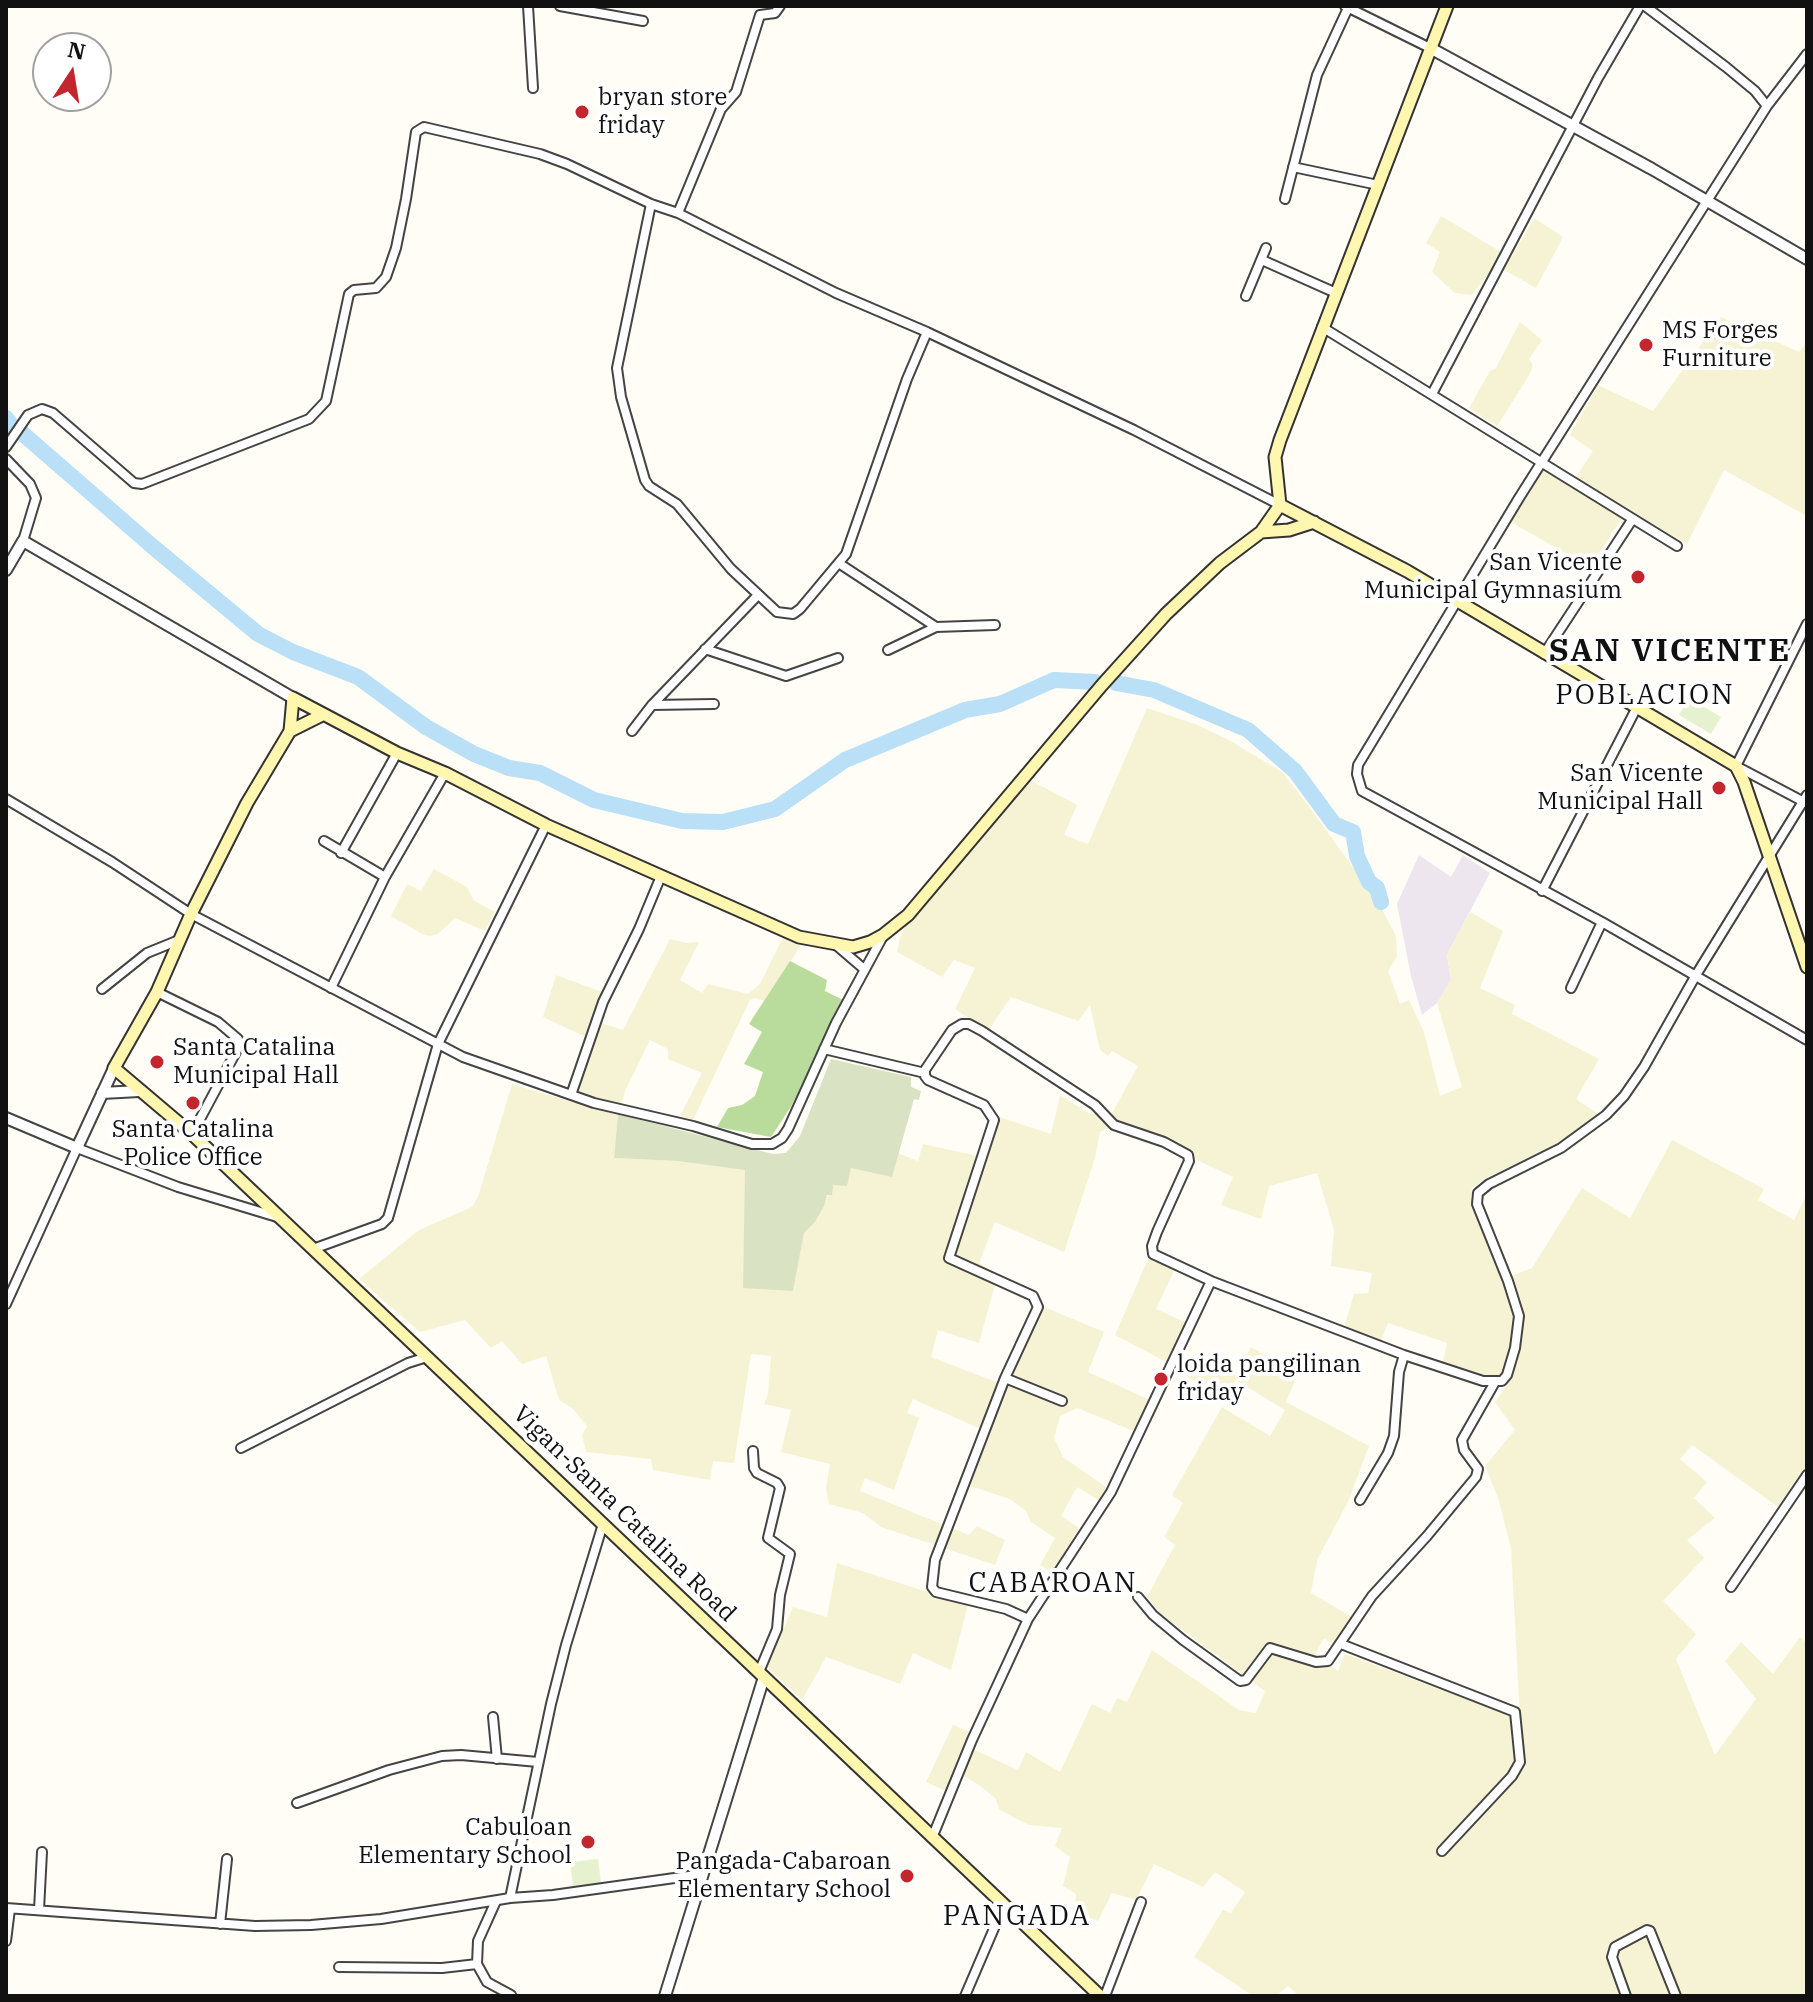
<!DOCTYPE html>
<style>
body{margin:0}
#map{position:relative;width:1813px;height:2002px;overflow:hidden;background:#fffdf5;font-family:"IBM Plex Serif",serif}
canvas{display:block}
.frame{position:absolute;inset:0;border:8px solid #111;pointer-events:none}
.north{position:absolute;left:32px;top:32px;width:80px;height:80px;box-sizing:border-box;background:#fff;border:2px solid #a0a0a0;border-radius:50%;rotate:12deg;font-size:22px;font-weight:700;line-height:32px;text-align:center;color:#111}
.north::after{content:'';display:block;margin:auto;width:28px;height:36px;background:#c4262e;clip-path:polygon(50% 0,100% 100%,50% 72%,0 100%)}
</style>
<div id="map">
<canvas width="1813" height="2002"></canvas>
<div class="frame"></div>
<div class="north">N</div>
</div>
<script>
const context = document.querySelector('canvas').getContext('2d');
context.lineJoin = 'round';
function fillPath(path, color) { context.fillStyle = color; context.fill(path, 'evenodd'); }
const poly = rows => new Path2D(rows.map(r => 'M' + r).join(''));
function strokePath(path, color, width, dash) { context.strokeStyle = color; context.lineWidth = width; context.lineCap = dash ? 'butt' : 'round'; context.setLineDash(dash || []); context.stroke(path); }
function write(font, color, halo, rows, align = 'center') {
  context.font = font + ' "IBM Plex Serif",serif'; context.lineWidth = 8; context.setLineDash([]); context.textBaseline = 'middle'; context.strokeStyle = halo; context.fillStyle = color; for (const [text, x, y, turn = 0] of rows) {
    context.save(); context.translate(x, y); context.rotate((+turn || 0) * Math.PI / 180); context.textAlign = isNaN(turn) ? turn : align; if (halo) context.strokeText(text, 0, 0); context.fillText(text, 0, 0); context.restore();
  }
}
fillPath(poly([
 [1419,855,1451,877,1463,855,1490,873,1447,955,1451,979,1447,988,1437,1003,1422,1015,1411,976,1397,904]
]), '#eee6ef');
fillPath(poly([
 [1441,216,1511,258,1534,218,1563,237,1536,288,1496,265,1471,295,1455,293,1432,272,1440,252,1426,243],
 [1721,317,1799,352,1807,342,1807,516,1724,470,1687,544,1628,509,1590,567,1502,517,1540,456,1576,477,1593,451,1570,435,1598,385,1653,411],
 [1520,322,1542,340,1529,359,1533,365,1530,374,1497,426,1469,408,1490,371,1496,368],
 [1147,708,1195,724,1225,738,1281,771,1298,792,1377,900,1396,936,1397,957,1388,971,1400,1004,1409,1000,1424,1032,1440,1096,1462,1087,1437,1003,1451,979,1447,955,1470,912,1503,931,1480,988,1515,1005,1512,1014,1599,1059,1576,1099,1599,1115,1572,1136,1484,1179,1472,1188,1471,1197,1501,1280,1532,1268,1582,1188,1630,1218,1672,1140,1764,1189,1758,1200,1794,1220,1807,1194,1807,1483,1798,1477,1778,1507,1692,1445,1680,1459,1707,1482,1694,1498,1715,1518,1687,1540,1704,1558,1663,1601,1696,1634,1676,1659,1715,1755,1756,1699,1725,1661,1741,1642,1773,1674,1800,1637,1807,1643,1807,1996,1299,1996,1288,1986,1276,1996,1253,1996,1194,1957,1223,1910,1231,1913,1245,1892,1215,1872,1203,1887,1154,1864,1136,1900,1112,1893,1098,1921,1075,1912,1076,1894,1063,1886,1070,1857,1055,1846,1062,1828,1029,1825,1011,1816,999,1809,996,1799,979,1785,963,1775,955,1773,948,1792,926,1782,953,1725,970,1732,966,1746,1018,1770,1026,1752,1060,1772,1092,1704,1110,1713,1117,1698,1127,1702,1152,1650,1239,1710,1256,1713,1265,1691,1161,1614,1147,1597,1175,1545,1164,1537,1183,1503,1172,1495,1222,1407,1270,1436,1285,1410,1236,1380,1224,1399,1180,1372,1188,1354,1235,1375,1251,1347,1298,1374,1286,1402,1369,1446,1348,1502,1317,1560,1311,1593,1352,1617,1333,1645,1324,1638,1315,1654,1338,1671,1345,1654,1520,1719,1511,1548,1498,1498,1485,1466,1515,1430,1495,1402,1505,1388,1489,1377,1443,1362,1447,1343,1388,1323,1381,1341,1344,1328,1354,1294,1368,1293,1372,1273,1331,1266,1334,1230,1317,1173,1269,1186,1261,1219,1221,1205,1233,1177,1197,1160,1170,1141,1117,1124,1100,1132,1095,1158,1064,1252,995,1222,979,1263,998,1274,979,1343,938,1330,931,1357,999,1383,1042,1306,1104,1332,1088,1372,1150,1400,1136,1432,1077,1408,1060,1416,1054,1438,1063,1457,1106,1487,1099,1500,1077,1487,1061,1516,1079,1528,1053,1573,1040,1565,1055,1538,1031,1522,1026,1511,1010,1499,970,1486,990,1433,913,1399,907,1413,919,1418,894,1490,865,1478,860,1491,969,1535,977,1526,1005,1540,995,1565,881,1527,863,1513,829,1504,826,1489,830,1464,781,1452,791,1410,764,1404,768,1394,771,1356,751,1354,734,1463,713,1461,710,1480,653,1470,651,1459,586,1452,582,1435,587,1426,573,1409,559,1400,546,1356,522,1364,502,1341,491,1348,465,1320,420,1332,359,1279,419,1230,472,1207,478,1197,512,1084,572,1102,594,1041,543,1017,556,975,610,995,601,1023,623,1030,670,939,687,943,699,942,680,980,702,993,708,984,748,994,760,984,783,937,801,945,764,1001,755,998,750,1000,693,1120,680,1116,702,1073,668,1059,668,1049,650,1040,625,1091,618,1114,614,1158,677,1161,746,1170,743,1287,793,1290,804,1233,815,1222,833,1185,851,1167,892,1177,898,1153,918,1161,923,1144,987,1158,999,1117,1051,1134,1060,1095,1090,1114,1111,1115,1138,1066,1112,1051,1108,1056,1100,1050,1090,1005,1078,1021,1011,997,988,1031,955,1009,975,968,954,960,942,977,897,952,900,938,907,923,1030,780,1077,805,1064,835,1088,844],
 [434,869,467,887,474,901,495,912,485,931,455,918,438,934,430,936,422,934,391,916,407,884,421,891],
 [1148,1259,1175,1269,1156,1309,1189,1324,1170,1364,1115,1335],
 [837,1563,968,1605,951,1670,913,1653,900,1684,826,1657,802,1700,767,1667,793,1607,827,1617]
]), '#f6f3d4');
fillPath(poly([
 [790,961,827,980,825,991,843,1000,792,1105,771,1137,717,1127,728,1108,742,1105,755,1096,763,1072,744,1064,762,1032,749,1024]
]), '#b9dc9c');
fillPath(poly([
 [831,1059,911,1077,911,1087,921,1091,919,1100,914,1099,892,1177,851,1168,847,1186,833,1185,832,1195,827,1195,824,1206,815,1222,804,1233,793,1291,743,1288,745,1170,677,1161,614,1158,618,1114,773,1154,786,1153,800,1136]
]), '#d9e3c4');
fillPath(poly([
 [1689,698,1721,717,1711,734,1679,715],
 [598,1859,601,1883,573,1886,570,1862]
]), '#e6f2cf');
strokePath(poly([
 [6,418,12,426],
 [22,433,152,546,258,634,293,652,358,677,426,727,474,754,509,768,540,773,594,800,682,821,723,822,775,809,845,760,965,710,1000,704,1054,680,1095,682],
 [1116,683,1154,690,1248,730,1295,771,1334,824,1353,832,1357,856,1369,882,1377,888,1381,902]
]), '#b9e0f7', 16);
const minor = poly([
 [528,6,533,88],
 [560,6,643,21],
 [1345,6,1432,49],
 [1645,6,1726,67,1755,91,1767,106],
 [1807,54,1767,106,1519,498,1358,765,1357,774,1362,791,1602,922,1807,1040],
 [1293,167,1378,185],
 [1285,199,1317,75,1348,8],
 [651,204,617,368,621,397,645,480,649,486,677,504,731,569,777,612,793,614,800,609,846,554,907,379,927,332],
 [678,213,721,109,736,92,760,15,775,13,780,6],
 [1262,260,1336,293],
 [1246,296,1266,248],
 [1322,327,1677,546],
 [1432,394,1598,78,1640,6],
 [6,447,28,415,42,409,53,413,134,483,142,484,309,419,326,401,349,294,354,290,376,288,386,277,396,248,406,199,416,132,424,127,540,154,567,164,651,204,678,213,836,293,927,332,1134,430,1280,505],
 [6,459,30,484,36,498,23,541],
 [840,564,936,627],
 [705,649,786,676,838,658],
 [888,650,936,627,995,625],
 [1544,654,1632,520],
 [652,705,714,704],
 [632,731,652,705,758,595],
 [6,799,112,862,191,914,463,1057,594,1103,693,1126,752,1144,772,1144,782,1138,788,1129,836,1023,883,936],
 [1806,803,1736,766,1807,624],
 [324,841,385,877],
 [341,853,397,753],
 [1542,891,1636,709],
 [836,945,864,969],
 [331,988,385,877,445,773],
 [1571,988,1602,922],
 [102,989,147,953,179,940],
 [157,992,218,1022,238,1039,237,1050,192,1134],
 [824,1049,925,1073],
 [571,1095,603,1002,639,929,661,876],
 [313,1249,382,1224,388,1218,438,1044,546,825],
 [6,1304,77,1148,178,1187,277,1217],
 [1005,1378,1062,1401],
 [241,1448,408,1363,427,1357],
 [753,1451,754,1468,757,1473,777,1483,780,1488,768,1538,790,1554,780,1595,777,1629,759,1672],
 [1360,1500,1388,1453,1394,1436,1399,1372,1404,1355],
 [1731,1587,1807,1475],
 [1138,1597,1153,1615,1183,1640,1240,1681,1246,1680,1270,1648,1316,1662,1328,1661,1372,1596,1427,1536,1476,1477,1478,1469,1464,1450,1462,1440,1495,1382],
 [1028,1619,1006,1609,936,1592,932,1587,935,1560,1005,1378,1038,1307,1033,1296,949,1258,994,1120,984,1105,928,1080,925,1076,925,1070,952,1030,962,1024,969,1024,982,1031,1095,1105,1114,1125,1164,1142,1188,1155,1189,1161,1157,1232,1152,1246,1153,1254,1211,1281,1404,1355,1483,1381,1502,1381,1507,1375,1515,1348,1519,1316,1508,1281,1477,1204,1478,1193,1489,1184,1561,1148,1606,1115,1624,1096,1644,1067,1696,975,1807,795],
 [1341,1644,1515,1712,1520,1762,1512,1776,1442,1851],
 [493,1717,497,1759],
 [297,1803,389,1770,442,1756,461,1755,538,1762],
 [932,1838,972,1740,1028,1619,1111,1492,1211,1281],
 [510,1898,551,1704,566,1645,603,1524],
 [6,1908,255,1926,311,1925,381,1919,510,1898,553,1895,703,1874],
 [39,1910,42,1852],
 [220,1924,227,1859],
 [6,1941,10,1909],
 [477,1964,487,1982,511,1995],
 [339,1967,442,1968,477,1964,478,1941,496,1901],
 [965,1996,1004,1905],
 [1105,1996,1141,1902],
 [1626,1996,1612,1957,1615,1947,1647,1930,1650,1931,1676,1996]
]);
const tertiary = poly([
 [1432,49,1652,169,1807,259],
 [6,570,23,541,293,698],
 [102,1093,139,1091],
 [6,1118,77,1148,114,1068],
 [665,1996,764,1677]
]);
const secondary = poly([
 [1280,505,1407,571,1736,766,1744,782,1807,967],
 [1261,532,1289,530,1314,522],
 [290,731,322,715],
 [1100,1996,192,1134,114,1068,157,992,191,914,247,803,290,731,293,698,397,753,445,773,546,825,799,937,853,947,870,942,883,935,908,915,1102,685,1166,614,1220,563,1261,532,1280,505,1275,457,1280,440,1447,6]
]);
strokePath(minor, '#444', 12);
strokePath(tertiary, '#444', 14);
strokePath(secondary, '#333', 15);
strokePath(minor, '#fff', 8);
strokePath(tertiary, '#fff', 10);
strokePath(secondary, '#fff6b0', 11);
for (const [x, y, r, color] of [
 [582,112,8,"#c4262e"],
 [1646,345,8,"#c4262e"],
 [1638,577,8,"#c4262e"],
 [1719,788,8,"#c4262e"],
 [157,1062,8,"#c4262e"],
 [193,1103,8,"#c4262e"],
 [1161,1379,8,"#c4262e"],
 [588,1842,8,"#c4262e"],
 [907,1876,8,"#c4262e"]
]) { const dot = new Path2D(); dot.arc(x, y, r, 0, 2 * Math.PI); context.fillStyle = color; context.fill(dot); strokePath(dot, '#fff', 3); }
write('24px', '#111', '#fff', [
 ["bryan store",598,98],
 ["friday",598,126],
 ["MS Forges",1662,331],
 ["Furniture",1662,359],
 ["San Vicente",1622,563,"right"],
 ["Municipal Gymnasium",1622,591,"right"],
 ["San Vicente",1703,774,"right"],
 ["Municipal Hall",1703,802,"right"],
 ["Santa Catalina",173,1048],
 ["Municipal Hall",173,1076],
 ["Santa Catalina",193,1130,"center"],
 ["Police Office",193,1158,"center"],
 ["loida pangilinan",1177,1365],
 ["friday",1177,1393],
 ["Cabuloan",572,1828,"right"],
 ["Elementary School",572,1856,"right"],
 ["Pangada-Cabaroan",891,1862,"right"],
 ["Elementary School",891,1890,"right"]
], 'left');
write('24px', '#111', '#fff', [
 ["Vigan-Santa Catalina Road",624,1514,44]
]);
context.letterSpacing = '2px';
write('28px', '#111', '#fff', [
 ["POBLACION",1645,696],
 ["CABAROAN",1053,1584],
 ["PANGADA",1017,1917]
]);
context.letterSpacing = '0px';
context.letterSpacing = '2px';
write('bold 32px', '#111', '#fff', [
 ["SAN VICENTE",1670,652]
]);
context.letterSpacing = '0px';
</script>
